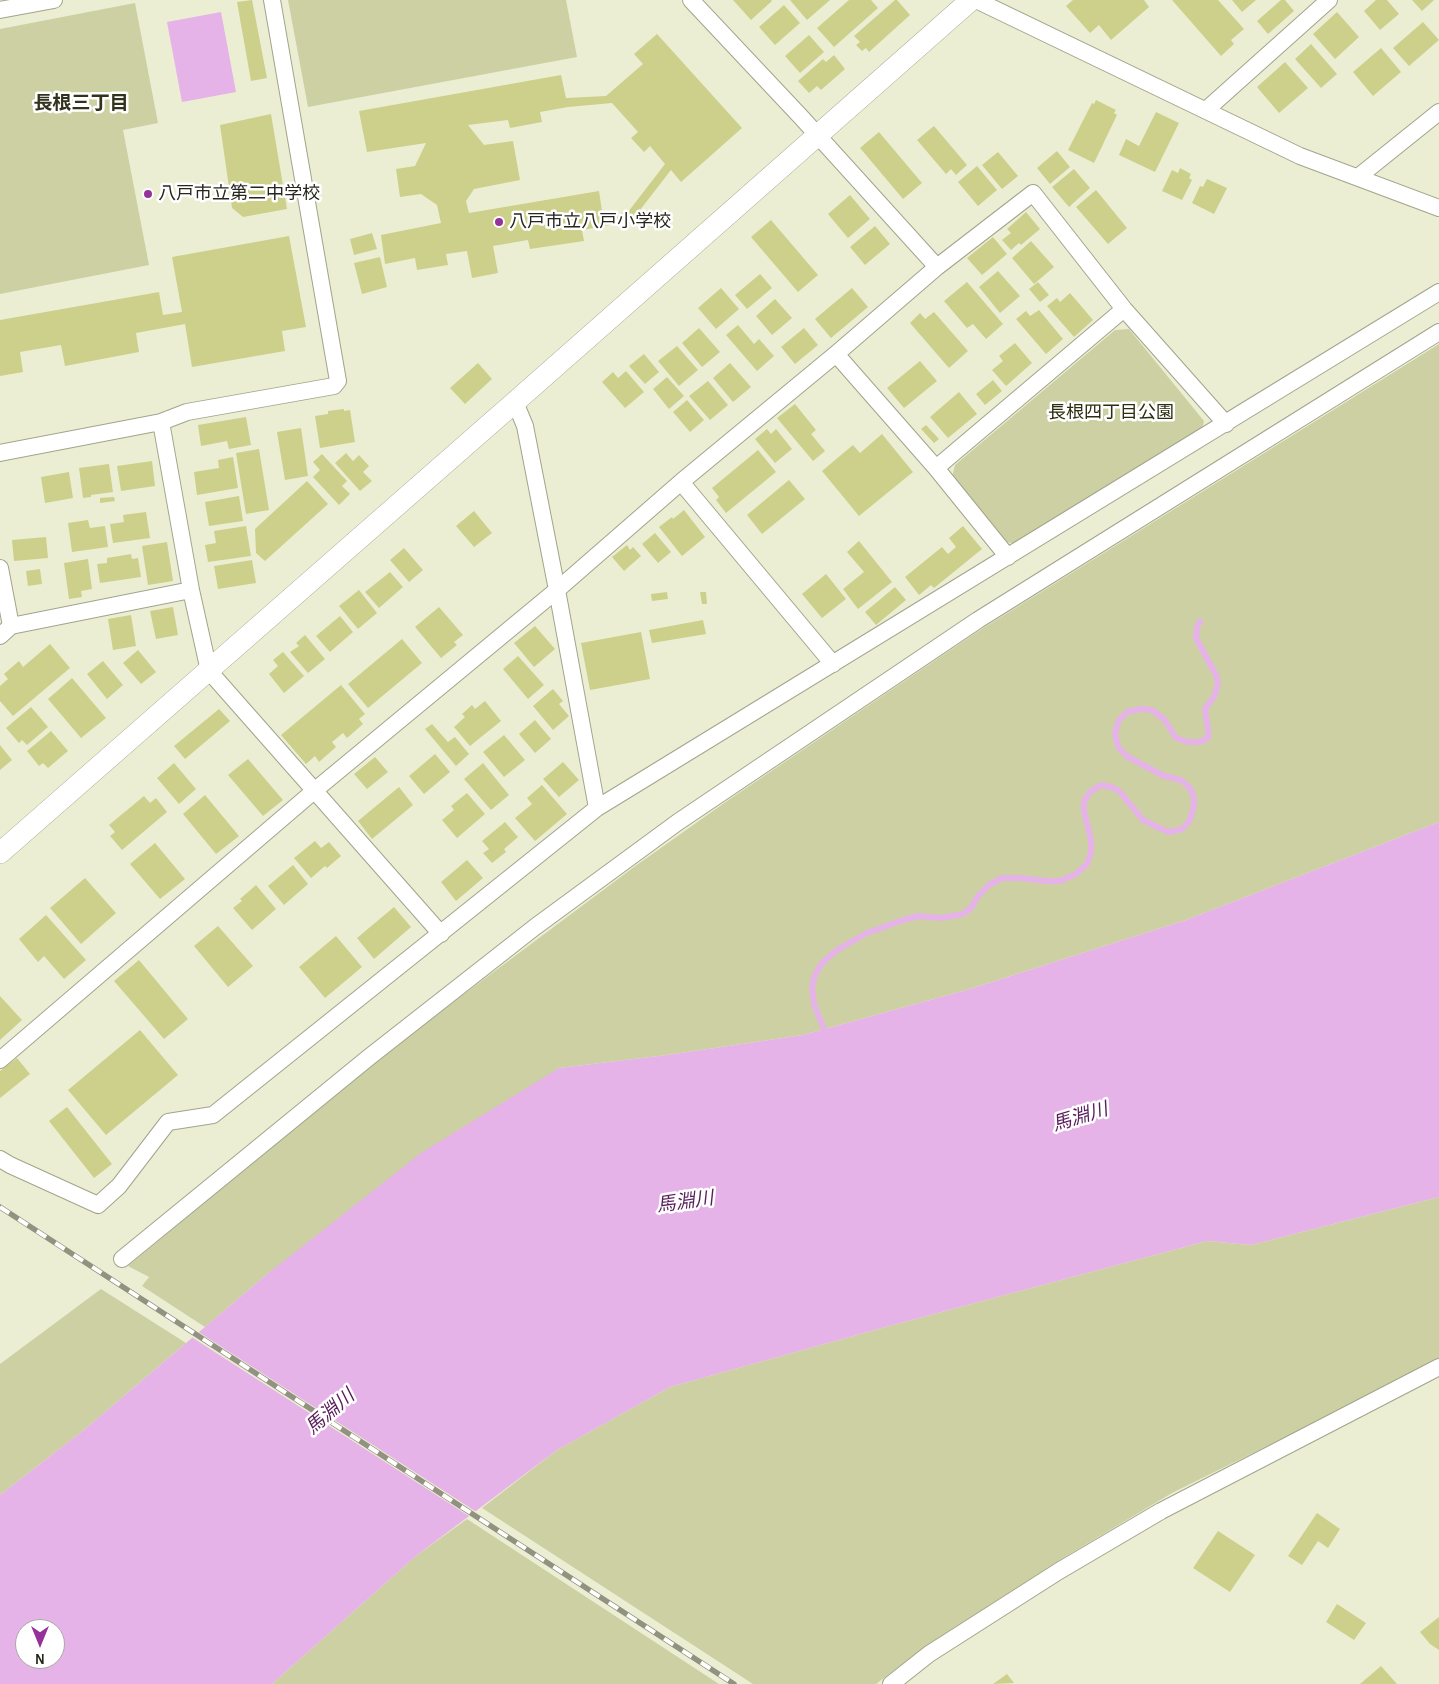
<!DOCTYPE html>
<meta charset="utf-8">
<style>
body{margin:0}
#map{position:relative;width:1439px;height:1684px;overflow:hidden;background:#eceed3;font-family:"Alegreya Sans",sans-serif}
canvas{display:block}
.north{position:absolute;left:15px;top:1619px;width:50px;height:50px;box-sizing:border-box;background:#fff;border:1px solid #a8a8a4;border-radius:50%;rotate:180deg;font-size:14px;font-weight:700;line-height:20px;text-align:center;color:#26261c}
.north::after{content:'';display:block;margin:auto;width:18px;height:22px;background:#943299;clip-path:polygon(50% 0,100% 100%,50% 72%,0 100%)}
</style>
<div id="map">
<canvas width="1439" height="1684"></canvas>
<div class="north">N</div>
</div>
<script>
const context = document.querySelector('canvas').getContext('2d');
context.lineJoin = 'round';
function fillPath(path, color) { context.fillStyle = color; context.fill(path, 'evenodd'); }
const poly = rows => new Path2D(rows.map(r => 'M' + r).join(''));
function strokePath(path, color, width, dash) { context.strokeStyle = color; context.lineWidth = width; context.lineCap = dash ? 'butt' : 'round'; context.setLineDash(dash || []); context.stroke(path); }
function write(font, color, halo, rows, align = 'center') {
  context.font = font + ' "Alegreya Sans","Noto Sans JP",sans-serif'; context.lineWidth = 5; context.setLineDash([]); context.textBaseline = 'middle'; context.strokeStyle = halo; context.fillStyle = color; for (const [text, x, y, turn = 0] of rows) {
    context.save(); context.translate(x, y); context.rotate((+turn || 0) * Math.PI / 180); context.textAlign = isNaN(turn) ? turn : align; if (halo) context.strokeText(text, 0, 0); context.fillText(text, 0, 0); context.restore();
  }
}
fillPath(poly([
 [288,0,566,0,577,57,308,107],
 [135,3,158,123,123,130,149,265,0,294,0,29],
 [1129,329,1204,421,1202,429,1018,544,1005,542,952,477,955,465,1115,330],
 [1439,344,1439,822,1186,920,970,989,803,1035,667,1055,559,1068,266,1275,205,1327,142,1286,149,1277,128,1266,336,1094,424,1024,634,867,727,801,977,632],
 [1439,1197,1439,1358,1364,1398,1172,1493,1063,1558,926,1646,876,1684,753,1684,482,1508,557,1450,670,1387,889,1326,1207,1241,1251,1245],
 [101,1289,186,1343,85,1429,0,1495,0,1364],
 [467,1519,719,1684,272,1684,416,1556]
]), '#cdd0a3');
fillPath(poly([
 [221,12,236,92,182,102,167,22],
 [1439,822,1439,1197,1251,1245,1207,1241,889,1326,670,1387,557,1450,416,1556,272,1684,0,1684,0,1495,85,1429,266,1275,421,1153,559,1068,667,1055,803,1035,970,989,1186,920],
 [25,1629,55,1629,55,1659,25,1659]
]), '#e5b3e7');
fillPath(poly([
 [197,1331,478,1513,472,1518,190,1336]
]), '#eceed3');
strokePath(poly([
 [824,1029,814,1004,812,986,815,975,822,963,837,950,867,933,903,920,918,916,941,918,963,914,971,908,978,896,989,885,1002,878,1019,878,1047,881,1060,881,1076,874,1087,864,1091,852,1091,840,1084,811,1084,801,1090,792,1101,785,1112,787,1120,792,1143,820,1155,826,1169,832,1182,829,1189,822,1194,806,1194,798,1190,788,1181,780,1164,776,1128,757,1118,747,1115,733,1119,720,1127,712,1141,709,1152,710,1164,719,1176,738,1188,742,1200,742,1208,738,1208,729,1205,709,1215,695,1218,683,1216,675,1196,638,1197,628,1200,621]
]), '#e5b3e7', 6);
fillPath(poly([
 [252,0,267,78,251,81,237,2],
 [733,0,771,0,772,1,751,20],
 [790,0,830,0,807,20],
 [849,0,871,0,878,8,834,47,817,28],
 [895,0,897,0,910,15,869,52,866,48,862,51,856,45,860,42,854,36],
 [1073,0,1144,0,1149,7,1111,40,1099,25,1090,33,1066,6],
 [1172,0,1218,0,1244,29,1231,40,1234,44,1221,56],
 [1232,0,1256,0,1242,12],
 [1281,0,1285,0,1294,11,1268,34,1257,21],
 [1376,0,1387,0,1399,14,1380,30,1364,11],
 [1412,0,1434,0,1422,11],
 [784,5,800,23,775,45,759,27],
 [1337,12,1359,37,1335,59,1313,34],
 [1423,22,1439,40,1409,66,1393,48],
 [657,34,742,128,681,182,671,170,633,219,605,226,582,230,584,241,530,249,528,240,493,246,498,273,472,278,467,251,446,254,448,265,417,270,415,258,385,264,381,235,441,223,437,205,421,194,400,197,396,169,415,166,426,143,367,152,359,111,561,75,566,98,606,96,643,64,634,54],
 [612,103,638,132,631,138,644,152,650,146,665,164,628,212,603,218,599,191,469,213,466,201,474,189,520,180,513,141,484,145,468,125,508,120,510,128,542,122,540,112,568,107],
 [809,35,824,52,800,73,785,56],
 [1311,44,1337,74,1321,88,1295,59],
 [1381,48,1401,72,1373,96,1353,72],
 [834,55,845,69,821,90,817,86,809,93,798,81,823,59,826,62],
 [1285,62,1308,88,1279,113,1257,87],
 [1096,100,1116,110,1114,113,1117,115,1094,163,1068,150,1092,103,1094,104],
 [1156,112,1179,123,1155,172,1119,155,1126,139,1139,146],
 [271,114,287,209,243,217,232,208,220,125],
 [934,126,967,165,956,175,951,169,946,174,917,140],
 [879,132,922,183,903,199,860,148],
 [1057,151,1070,167,1050,184,1037,168],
 [998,152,1018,176,1002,189,982,165],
 [977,166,997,190,978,206,958,182],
 [1180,168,1191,174,1189,178,1192,180,1182,200,1162,191,1172,170,1178,173],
 [1074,169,1090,188,1069,207,1052,187],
 [1207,179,1227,188,1214,214,1192,203,1200,186,1203,187],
 [1096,190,1127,228,1108,244,1076,207],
 [850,195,870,219,848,238,828,214],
 [1026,212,1040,229,1021,245,1019,243,1011,250,1002,240,1011,233,1007,229],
 [771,220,818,275,798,292,751,237],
 [875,226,890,244,865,265,850,247],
 [372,233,377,249,354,255,350,239],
 [289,236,306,327,282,331,285,351,192,367,185,324,136,333,139,352,65,366,61,345,20,352,23,372,0,376,0,320,159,292,163,315,182,312,172,257],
 [993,237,1007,254,982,275,967,258],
 [1031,241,1054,267,1034,284,1012,258],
 [380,257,387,287,362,294,354,263],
 [998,271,1020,296,1000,313,979,287],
 [760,274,772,288,747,309,735,295],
 [967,282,1003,324,986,339,973,324,967,328,944,301],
 [1038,282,1049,295,1040,302,1029,289],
 [721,288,739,309,716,329,698,308],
 [852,288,868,307,831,338,815,319],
 [1070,293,1093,320,1074,337,1047,306,1057,298,1060,302],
 [775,299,792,318,772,335,756,316],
 [1039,310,1063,339,1046,354,1016,319,1026,311,1030,316],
 [934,312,968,351,949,368,910,323,920,313,925,319],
 [738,325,754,344,759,339,774,356,757,371,726,335],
 [699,328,720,352,702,367,682,343],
 [804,328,818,345,795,364,781,347],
 [1015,343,1032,363,1006,386,992,370,1003,361,999,356],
 [677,346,698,370,679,386,658,361],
 [644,354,659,372,645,384,629,366],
 [920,361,937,381,904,408,887,388],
 [478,363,492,379,465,404,450,388],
 [730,363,751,387,733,402,713,378],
 [626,371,644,392,625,408,602,382,613,372,618,378],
 [667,377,684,396,669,409,653,389],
 [993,380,1002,391,985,405,976,394],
 [708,381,728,405,710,420,689,396],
 [959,392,977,414,948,438,930,417],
 [687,400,704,420,690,432,673,412],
 [795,404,816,430,811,434,825,451,813,461,777,418],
 [344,409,344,411,350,410,355,442,320,448,315,416,328,414,328,411],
 [246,417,251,445,229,449,227,441,201,446,198,425],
 [926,425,939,439,934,443,921,429],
 [301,428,308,476,285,480,277,432],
 [767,429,771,434,776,429,792,449,775,463,755,439],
 [882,434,913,472,859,516,822,471,853,445,860,453],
 [259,449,269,510,246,514,236,453],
 [758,450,776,472,726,513,716,500,719,497,712,488],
 [346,453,353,461,359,455,369,466,363,472,372,481,360,491,335,463],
 [322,454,347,481,342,486,350,494,339,505,313,477,320,470,313,462],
 [233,457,238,488,197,495,194,472,219,468,218,460],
 [152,461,155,486,121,491,117,466],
 [109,464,113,492,91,495,91,497,83,498,79,468],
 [69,472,73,498,45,503,41,477],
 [789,480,805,499,762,534,747,515],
 [307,481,328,504,265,561,256,553,255,529],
 [239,496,243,521,209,526,205,502],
 [114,497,115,501,100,503,100,498],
 [684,510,705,537,682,556,659,527,672,517,673,519],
 [474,511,492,533,474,547,456,526],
 [146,512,150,538,113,543,110,524,124,522,123,515],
 [88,520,90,528,105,526,108,547,72,552,68,523],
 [246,526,251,556,208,562,205,545,216,543,214,531],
 [963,526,982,549,934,588,931,585,919,595,905,577,942,547,948,554,956,547,949,538],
 [655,533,671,552,658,563,642,544],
 [46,537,48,558,14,561,12,540],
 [859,541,892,582,858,609,843,589,864,572,847,552],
 [167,542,173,581,148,585,142,546],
 [627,545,630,550,633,547,641,556,624,571,612,557],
 [404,548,423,570,409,582,390,560],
 [131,554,132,559,138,558,141,577,100,583,97,564,107,563,107,558],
 [88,559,92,589,81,591,82,597,69,599,64,563],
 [252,560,256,583,218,589,214,566],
 [40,569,42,584,28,586,26,571],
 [390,572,403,587,379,608,365,592],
 [826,574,846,599,822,618,802,594],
 [895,587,906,600,876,625,865,612],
 [359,590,377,613,358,629,339,606],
 [667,592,668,599,652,601,651,594],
 [700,592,706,592,707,604,702,604],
 [173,607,178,635,156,639,150,611],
 [439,607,463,635,454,642,457,645,441,658,415,627],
 [131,615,136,646,113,650,108,619],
 [340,616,353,632,330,652,316,636],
 [703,620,706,634,652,643,649,630],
 [535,626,555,649,534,667,514,643],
 [641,632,650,679,590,690,581,643],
 [305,635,325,659,308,673,290,652,299,646,296,643],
 [402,639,422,663,368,708,348,684],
 [50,644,70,668,13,716,0,701,0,686,8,679,4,674,19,661,23,667],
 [138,650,156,672,141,684,123,663],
 [283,652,304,676,284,693,269,674,278,666,273,660],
 [518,656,544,685,528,699,503,669],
 [103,661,123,685,107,699,87,674],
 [72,678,106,718,81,738,48,699],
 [341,685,365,714,359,719,363,724,347,738,343,733,332,742,336,747,319,762,315,756,306,764,281,735],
 [553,689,563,701,559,704,569,716,553,730,533,706],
 [485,701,501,721,470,746,454,727,465,717,462,714,472,705,475,709],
 [31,707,48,727,27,745,22,740,19,743,6,728],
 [219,709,230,721,185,759,174,746],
 [535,720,551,739,535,753,519,734],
 [432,724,448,742,455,737,469,754,456,766,425,729],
 [51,731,68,751,48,768,43,763,39,766,27,751],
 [504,735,525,760,504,777,483,752],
 [0,745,12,760,0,770],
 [435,754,450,772,424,794,409,776],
 [375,757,388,772,367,789,354,774],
 [248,759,283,800,263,816,228,775],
 [563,762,579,780,559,797,543,779],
 [174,763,196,789,179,804,157,778],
 [483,763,509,795,491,810,464,779],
 [542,785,567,814,535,841,515,818,532,804,527,798],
 [399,787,413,805,372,839,358,821],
 [467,793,485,814,457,838,442,820,454,810,451,806],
 [205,795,239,836,216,854,183,814],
 [144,796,150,803,156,798,167,812,122,850,110,836,115,832,109,825],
 [505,822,518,837,504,849,506,852,492,863,483,853,489,849,482,841],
 [315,841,321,848,329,842,341,856,327,868,325,866,311,878,294,858],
 [155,843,185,879,160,899,130,864],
 [467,860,483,878,456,901,441,882],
 [293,865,308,884,284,905,268,886],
 [85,878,116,913,81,944,50,908],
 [256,885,276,909,252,930,233,908,242,901,240,899],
 [394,907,411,927,374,959,357,938],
 [46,915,86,960,64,979,44,956,38,962,19,939],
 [218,926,253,966,228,987,194,946],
 [336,936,362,967,325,998,299,967],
 [139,960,188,1019,164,1039,114,981],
 [0,996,22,1020,0,1040],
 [140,1030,178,1075,106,1135,68,1090],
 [17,1058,30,1074,0,1098,0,1071],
 [67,1107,112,1164,94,1178,49,1121],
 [1317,1513,1340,1529,1328,1548,1318,1541,1302,1565,1288,1556],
 [1218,1531,1255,1555,1230,1592,1193,1568],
 [1337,1604,1366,1623,1354,1640,1326,1622],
 [1439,1617,1439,1650,1430,1644,1420,1632],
 [1381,1666,1397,1684,1360,1684],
 [1007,1674,1014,1683,993,1684]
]), '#ccd08b');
const minor = poly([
 [691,0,801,117,937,267],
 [976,0,1300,156,1439,208],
 [0,10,54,0],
 [1206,110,1329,0],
 [1358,177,1439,112],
 [836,354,936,468,1008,557],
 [515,402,525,426,557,590,597,808],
 [161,422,191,590,209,671,441,934],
 [0,453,161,422,187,412,334,386,338,381,272,0],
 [936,468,1124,309],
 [681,482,833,664],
 [0,568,11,626],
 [0,636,11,626,191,590],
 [0,1060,314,791,557,590,681,482,836,354,937,267,1033,193,1124,309,1226,424],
 [0,1159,10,1165,98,1205,119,1186,168,1122,213,1115,597,808,1439,292],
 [122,1259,368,1058,535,927,678,822,978,620,1439,332],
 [891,1684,929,1654,1059,1571,1161,1511,1439,1367]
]);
const tertiary = poly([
 [0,853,515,402,971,0]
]);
strokePath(minor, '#a2a48b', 18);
strokePath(tertiary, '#a2a48b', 22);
strokePath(minor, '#fff', 16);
strokePath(tertiary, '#fff', 21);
const rail = poly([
 [0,1207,734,1684]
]);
strokePath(rail, '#91927f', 5.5);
strokePath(rail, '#fff', 4, [11]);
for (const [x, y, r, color] of [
 [148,194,5,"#943299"],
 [499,222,5,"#943299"]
]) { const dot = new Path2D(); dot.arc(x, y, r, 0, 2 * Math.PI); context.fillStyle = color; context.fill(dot); strokePath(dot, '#fff', 2); }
write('18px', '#26261c', '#fff', [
 ["八戸市立第二中学校",158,194],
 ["八戸市立八戸小学校",509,222]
], 'left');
write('18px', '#2c2e0f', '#fff', [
 ["長根四丁目公園",1111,413]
]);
write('bold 19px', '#31331d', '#fff', [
 ["長根三丁目",81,103]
]);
write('italic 19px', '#581e5b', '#fff', [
 ["馬淵川",1080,1117,-17],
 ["馬淵川",685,1202,-8],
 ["馬淵川",330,1412,-41]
]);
</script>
